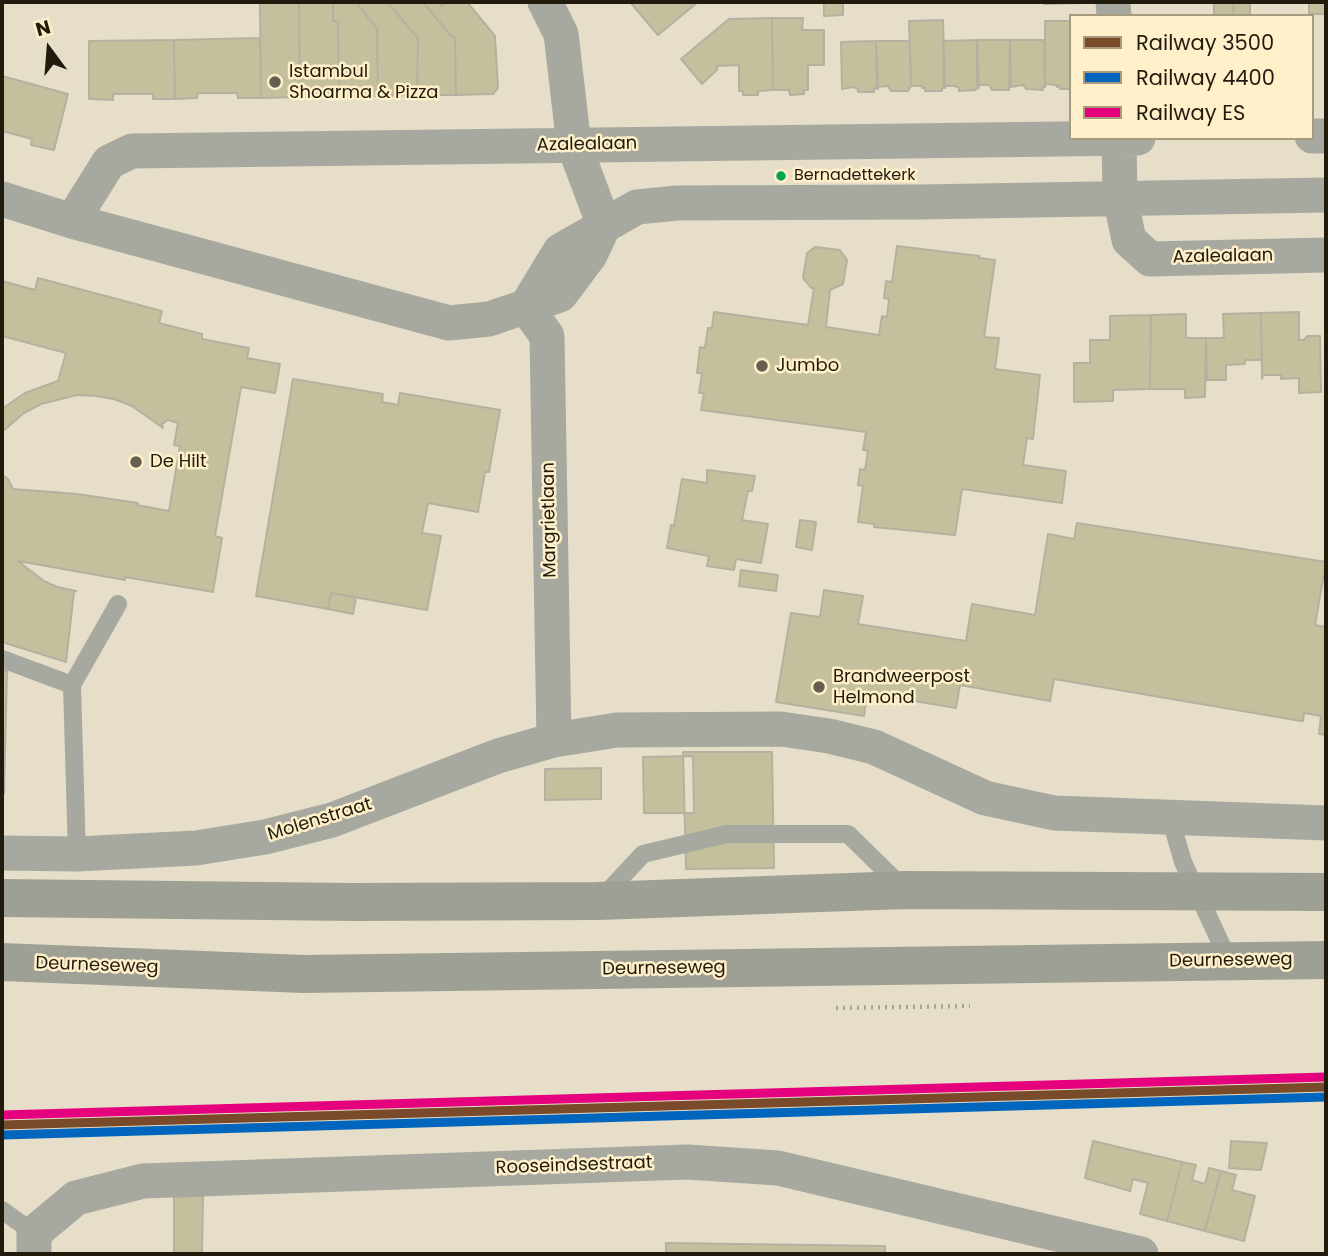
<!DOCTYPE html>
<style>
body{margin:0}
#map{position:relative;width:1328px;height:1256px;overflow:hidden;background:#e6dec9;font-family:Poppins,sans-serif}
canvas{display:block}
.frame{position:absolute;inset:0;border:4px solid #201b0d;pointer-events:none}
.legend{position:absolute;left:1069px;top:14px;width:245px;height:126px;box-sizing:border-box;background:#fff0ca;border:2px solid #a69b7e;margin:0;padding:9px 12px;list-style:none;font-size:21px;color:#201b0d}
.legend li{display:flex;align-items:center;gap:14px;height:35px}
.legend b{width:35px;border:2px solid #a69b7e}
.north{position:absolute;left:14px;top:14px;width:70px;height:70px;-webkit-text-stroke:5px #fff0ca;paint-order:stroke;rotate:344deg;font-size:19px;font-weight:700;line-height:28px;text-align:center;color:#201b0d}
.north::after{content:'';display:block;margin:auto;width:24px;height:32px;background:#201b0d;clip-path:polygon(50% 0,100% 100%,50% 72%,0 100%)}
</style>
<div id="map">
<canvas width="1328" height="1256"></canvas>
<div class="frame"></div>
<ul class="legend">
<li><b style="height:9px;background:#7a4b2a"></b>Railway 3500</li>
<li><b style="height:9px;background:#0065bd"></b>Railway 4400</li>
<li><b style="height:9px;background:#e5007d"></b>Railway ES</li>
</ul>
<div class="north">N</div>
</div>
<script>
const context = document.querySelector('canvas').getContext('2d');
context.lineJoin = 'round';
function fillPath(path, color) { context.fillStyle = color; context.fill(path, 'evenodd'); }
const poly = rows => new Path2D(rows.map(r => 'M' + r).join(''));
function strokePath(path, color, width, dash) { context.strokeStyle = color; context.lineWidth = width; context.lineCap = dash ? 'butt' : 'round'; context.setLineDash(dash || []); context.stroke(path); }
function write(font, color, halo, rows, align = 'center') {
  context.font = font + ' Poppins,sans-serif'; context.lineWidth = 5; context.setLineDash([]); context.textBaseline = 'middle'; context.strokeStyle = halo; context.fillStyle = color; for (const [text, x, y, turn = 0] of rows) {
    context.save(); context.translate(x, y); context.rotate((+turn || 0) * Math.PI / 180); context.textAlign = isNaN(turn) ? turn : align; if (halo) context.strokeText(text, 0, 0); context.fillText(text, 0, 0); context.restore();
  }
}
const building = poly([
 [260,2,299,2,300,97,261,98,260,2],
 [299,2,333,2,333,21,338,22,339,96,300,97,299,2],
 [333,2,356,2,377,29,378,96,339,96,338,22,333,21,333,2],
 [356,2,387,2,418,38,417,95,378,96,377,29,356,2],
 [387,2,423,2,452,37,455,37,456,95,417,95,418,38,387,2],
 [423,2,438,2,441,6,447,2,467,2,495,36,498,88,493,94,456,95,455,37,452,37,423,2],
 [630,2,698,2,658,35,630,2],
 [824,2,843,2,843,15,824,16,824,2],
 [1044,2,1080,2,1081,3,1044,4,1044,2],
 [1214,2,1233,2,1234,16,1214,16,1214,2],
 [1233,2,1250,2,1250,16,1234,16,1233,2],
 [1309,2,1326,2,1326,14,1309,14,1309,2],
 [1312,17,1313,17,1313,83,1312,83,1312,17],
 [772,18,803,18,802,30,824,30,824,65,808,65,808,90,804,90,804,94,790,95,789,90,773,90,772,18],
 [772,18,773,90,758,91,758,95,743,95,743,91,739,91,739,65,717,66,717,70,702,84,681,59,729,19,772,18],
 [943,20,945,88,942,88,942,91,925,91,925,88,922,88,922,86,911,86,909,21,943,20],
 [1045,21,1071,21,1071,89,1060,89,1060,86,1057,87,1057,85,1046,84,1045,87,1045,21],
 [260,38,261,98,238,98,237,93,198,93,197,98,175,99,174,40,260,38],
 [174,40,175,99,153,99,153,94,113,94,113,100,89,99,89,41,174,40],
 [977,40,979,88,976,87,976,90,959,91,959,88,955,86,944,86,943,41,977,40],
 [977,40,1010,40,1009,90,992,90,989,85,977,85,977,40],
 [1010,40,1044,40,1045,87,1043,87,1043,90,1026,89,1023,85,1011,87,1010,40],
 [876,41,878,89,874,88,874,92,858,92,858,89,854,87,842,89,841,42,876,41],
 [876,41,910,41,911,86,908,91,891,91,888,86,877,87,876,41],
 [2,76,68,94,54,150,31,145,32,139,2,131,2,76],
 [897,246,979,256,979,258,995,260,984,337,999,338,995,369,1040,375,1033,439,1027,438,1023,465,1066,471,1062,503,962,489,955,535,874,527,874,524,858,522,863,486,858,485,860,469,865,470,868,451,863,450,866,432,701,410,704,393,699,393,702,373,697,373,700,347,705,348,708,328,712,328,714,312,808,325,814,288,811,288,803,278,807,253,815,247,840,250,847,260,843,284,830,290,826,327,879,335,882,316,887,317,889,299,884,298,886,281,892,282,897,246],
 [38,278,162,311,159,323,202,334,202,339,249,348,247,358,280,364,275,393,241,387,215,536,222,538,213,592,125,577,125,580,18,561,44,581,57,587,76,591,74,592,66,662,2,642,2,475,8,479,13,489,77,494,138,503,137,505,169,511,180,446,174,445,178,423,168,420,162,424,163,428,132,406,114,399,96,396,77,395,41,404,24,413,2,432,2,409,25,393,58,381,66,353,2,336,2,281,35,290,38,278],
 [1299,312,1299,340,1304,340,1307,336,1320,336,1321,392,1299,393,1299,378,1281,379,1281,375,1263,375,1262,379,1261,313,1299,312],
 [1261,313,1262,366,1262,360,1245,360,1245,364,1226,365,1226,380,1207,380,1206,338,1224,338,1223,314,1261,313],
 [1186,314,1186,338,1206,338,1205,397,1185,398,1185,389,1150,389,1151,315,1186,314],
 [1151,315,1150,389,1113,390,1113,401,1074,402,1074,363,1090,363,1090,340,1110,340,1110,316,1151,315],
 [293,379,383,394,382,402,398,405,400,393,500,410,489,472,485,472,478,512,428,503,422,533,441,536,427,610,331,593,328,609,256,596,293,379],
 [707,470,755,476,752,491,748,491,742,520,768,524,761,563,736,559,734,570,707,566,709,556,667,548,671,525,674,526,682,479,707,483,707,470],
 [800,520,816,522,812,550,796,547,800,520],
 [1077,523,1326,562,1315,625,1326,627,1326,735,1319,734,1321,716,1304,713,1303,721,1301,721,1054,679,1050,701,960,685,956,708,867,693,864,716,776,702,791,613,820,617,824,590,863,596,858,624,966,641,972,604,1035,615,1048,534,1074,539,1077,523],
 [741,570,778,575,776,591,739,586,741,570],
 [331,593,356,597,353,614,328,609,331,593],
 [2,671,7,671,4,794,2,794,2,671],
 [683,752,772,752,774,868,686,869,683,752],
 [693,756,694,813,644,813,643,757,693,756],
 [601,768,601,799,545,800,545,769,601,768],
 [1093,1141,1182,1162,1167,1221,1140,1214,1148,1183,1133,1179,1130,1191,1085,1178,1093,1141],
 [1231,1141,1267,1143,1261,1170,1229,1168,1231,1141],
 [1182,1162,1196,1165,1192,1180,1205,1184,1209,1168,1221,1171,1205,1231,1167,1221,1182,1162],
 [1221,1171,1236,1175,1232,1190,1255,1196,1244,1241,1205,1231,1221,1171],
 [203,1196,202,1254,174,1254,174,1197,203,1196],
 [666,1243,885,1246,885,1254,666,1254,666,1243]
]);
fillPath(building, '#c4c09e');
strokePath(building, '#b4b1a0', 2);
strokePath(poly([
 [836,1008,970,1006]
]), '#a6a59b', 4.5, [2, 5]);
strokePath(poly([
 [2,659,72,685],
 [1170,817,1183,862,1229,961],
 [77,854,72,685,118,604],
 [602,898,643,854,727,834,848,834,902,887],
 [2,1210,34,1233]
]), '#a7a89f', 18);
strokePath(poly([
 [1113,2,1114,16],
 [1312,136,1326,136],
 [1119,138,1120,197,1129,240,1150,259,1326,255],
 [2,199,72,221,449,323,489,319,560,295,590,255,604,225,574,145,561,34,545,2],
 [72,221,109,162,132,151,1138,138],
 [526,307,560,251,637,207,677,203,920,202,1326,195],
 [526,307,547,336,554,740],
 [2,853,77,854,196,848,265,837,332,820,498,756,554,740,617,730,781,729,829,736,874,747,985,798,1054,813,1326,823],
 [34,1254,34,1233,76,1198,143,1181,687,1162,778,1168,1141,1254]
]), '#a7a89f', 35);
strokePath(poly([
 [2,898,353,902,598,901,905,890,1326,892],
 [2,962,304,974,1326,960]
]), '#9fa095', 38);
strokePath(poly([
 [2,1125,1326,1087]
]), '#7a4b2a', 9);
strokePath(poly([
 [2,1135,1326,1097]
]), '#0065bd', 9);
strokePath(poly([
 [2,1115,1326,1077]
]), '#e5007d', 9);
for (const [x, y, r, color] of [
 [275,82,7,"#655f4f"],
 [781,176,6,"#00a651"],
 [762,366,7,"#655f4f"],
 [136,462,7,"#655f4f"],
 [819,687,7,"#655f4f"]
]) { const dot = new Path2D(); dot.arc(x, y, r, 0, 2 * Math.PI); context.fillStyle = color; context.fill(dot); strokePath(dot, '#fff0ca', 2.5); }
write('16px', '#201b0d', '#fff0ca', [
 ["Bernadettekerk",794,176]
], 'left');
write('18px', '#201b0d', '#fff0ca', [
 ["Istambul",289,72],
 ["Shoarma & Pizza",289,93],
 ["Jumbo",776,366],
 ["De Hilt",150,462],
 ["Brandweerpost",833,677],
 ["Helmond",833,698]
], 'left');
write('18px', '#201b0d', '#fff0ca', [
 ["Azalealaan",587,145,-1],
 ["Azalealaan",1223,257,-1],
 ["Margrietlaan",550,520,-91],
 ["Molenstraat",320,820,-17],
 ["Deurneseweg",1231,961,-1],
 ["Deurneseweg",97,966,2],
 ["Deurneseweg",664,969,-1],
 ["Rooseindsestraat",574,1166,-2]
]);
</script>
